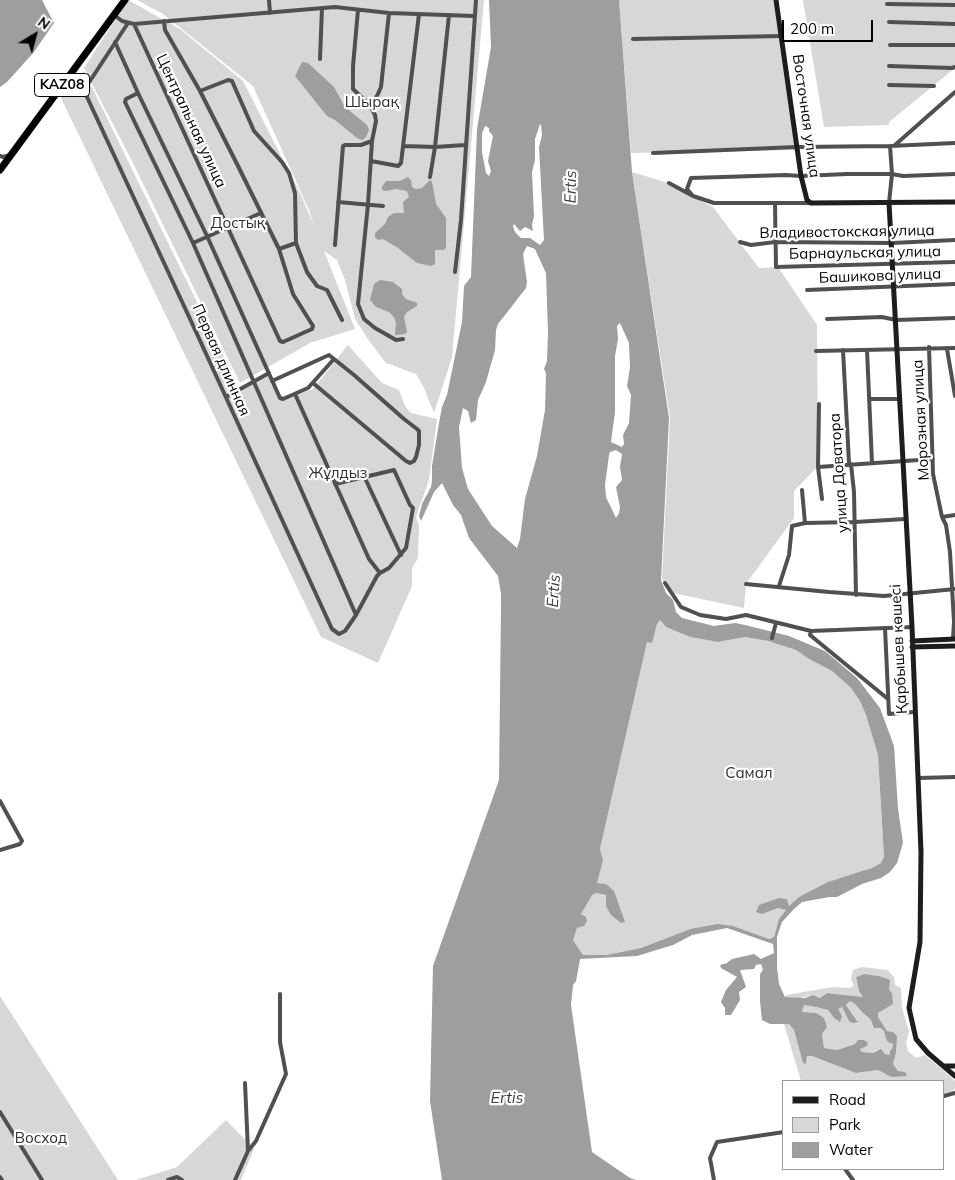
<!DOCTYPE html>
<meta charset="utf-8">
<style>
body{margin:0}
#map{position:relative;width:955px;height:1180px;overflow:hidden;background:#fff;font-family:Mulish,sans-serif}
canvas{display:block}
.legend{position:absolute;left:782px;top:1080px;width:162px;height:90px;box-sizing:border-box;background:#fff;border:1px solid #999;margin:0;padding:6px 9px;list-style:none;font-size:15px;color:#000}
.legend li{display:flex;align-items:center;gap:10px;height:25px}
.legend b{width:25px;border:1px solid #999}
.north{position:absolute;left:10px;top:10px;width:50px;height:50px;-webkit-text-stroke:4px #fff;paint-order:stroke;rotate:37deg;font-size:14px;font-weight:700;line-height:20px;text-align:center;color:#000}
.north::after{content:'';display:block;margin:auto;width:18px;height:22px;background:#000;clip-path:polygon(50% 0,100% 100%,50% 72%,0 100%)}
.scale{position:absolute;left:782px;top:20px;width:91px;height:22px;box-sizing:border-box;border:2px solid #000;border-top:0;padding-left:6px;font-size:15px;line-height:18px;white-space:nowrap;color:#000;-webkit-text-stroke:4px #fff;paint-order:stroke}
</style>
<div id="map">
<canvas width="955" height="1180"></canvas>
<ul class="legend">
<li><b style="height:6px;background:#1d1d1d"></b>Road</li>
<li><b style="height:14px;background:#d7d7d7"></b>Park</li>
<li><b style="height:14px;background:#9e9e9e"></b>Water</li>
</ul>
<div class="north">N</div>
<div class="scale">200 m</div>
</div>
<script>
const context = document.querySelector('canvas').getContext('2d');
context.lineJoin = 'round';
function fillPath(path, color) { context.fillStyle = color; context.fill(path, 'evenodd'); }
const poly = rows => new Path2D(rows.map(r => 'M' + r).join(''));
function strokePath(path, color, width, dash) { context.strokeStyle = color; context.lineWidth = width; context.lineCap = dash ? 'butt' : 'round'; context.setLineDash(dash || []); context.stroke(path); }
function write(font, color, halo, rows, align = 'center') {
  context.font = font + ' Mulish,sans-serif'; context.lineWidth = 4.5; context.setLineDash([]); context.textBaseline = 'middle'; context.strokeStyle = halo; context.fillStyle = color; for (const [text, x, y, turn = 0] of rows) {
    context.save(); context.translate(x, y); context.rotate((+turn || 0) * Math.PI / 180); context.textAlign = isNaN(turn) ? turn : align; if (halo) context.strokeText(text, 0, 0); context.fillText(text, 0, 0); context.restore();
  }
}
fillPath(poly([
 [128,0,180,29,243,81,301,195,314,226,309,210,253,86,163,14,137,0,484,0,452,357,434,413,424,388,416,374,386,363,370,342,355,319,345,280,337,260,324,251,355,329,310,343,240,383,133,163,84,68],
 [619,0,777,0,795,150,631,153],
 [803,0,955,0,955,68,889,122,889,125,824,127],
 [84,71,239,388,269,373,282,401,313,389,348,345,382,383,399,390,405,406,411,413,437,419,429,480,416,517,419,525,418,558,412,568,412,586,378,663,321,637,61,98],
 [632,172,668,183,713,207,759,268,778,267,817,325,818,466,794,491,794,518,746,584,744,608,668,592,662,578,670,418],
 [660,620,666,627,690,637,718,642,745,637,768,641,796,650,809,659,832,671,851,688,860,701,866,715,878,755,884,857,881,863,872,868,799,897,789,907,787,899,762,914,778,908,787,910,779,919,774,937,768,939,733,926,690,929,641,948,606,955,583,955,573,940,577,928,584,926,581,914,592,894,596,893,606,895,606,906,614,891,596,883,603,860,600,849,647,642,652,642,657,623],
 [862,967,888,970,894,977,895,985,901,988,902,1008,909,1031,906,1043,908,1051,916,1058,925,1055,943,1070,955,1081,955,1088,953,1091,944,1094,944,1081,801,1081,784,1024,788,1023,794,1030,803,1062,806,1064,807,1056,812,1056,856,1073,878,1070,891,1077,898,1071,893,1064,896,1036,887,1031,878,1017,878,1013,883,1009,889,990,879,976,864,974,856,977,859,991,864,997,827,993,820,998,813,995,799,998,785,997,786,995,833,987,849,988,854,986,851,979,853,970],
 [0,996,118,1180,0,1180],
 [850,1001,855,1004,867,1017,884,1030,886,1039,893,1044,890,1055,888,1055,877,1050,873,1053,862,1052,860,1050,863,1047,864,1040,855,1044,836,1050,824,1048,822,1034,825,1030,809,1012,803,1013,802,1012,804,1005,816,1007,828,1010,834,1018,838,1008,842,1007,849,1021,858,1021,846,1005],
 [226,1120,254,1149,241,1180,136,1180,177,1167]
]), '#d7d7d7');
fillPath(poly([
 [0,0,42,0,54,23,34,52,7,82,0,87],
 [489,0,619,0,632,172,669,418,661,580,666,593,673,600,676,612,682,618,714,626,735,623,745,625,789,636,825,651,857,678,880,708,894,746,898,809,903,843,897,863,890,872,881,878,862,884,837,897,829,897,802,902,793,910,782,922,777,937,777,968,779,984,785,997,805,998,813,995,820,998,827,993,863,997,859,991,856,977,864,974,879,976,890,980,889,990,892,993,893,1004,878,1013,878,1017,887,1031,893,1032,897,1036,896,1052,893,1064,898,1071,905,1072,907,1076,891,1077,878,1070,856,1073,812,1056,807,1056,806,1064,803,1063,794,1030,789,1024,770,1024,762,1020,760,1001,760,974,763,970,761,964,756,965,754,969,740,970,746,987,739,992,740,1000,731,1015,725,1015,725,1008,721,1002,726,990,737,977,721,968,720,965,727,963,732,959,754,954,761,959,774,953,773,944,727,928,692,935,673,945,637,956,580,959,576,981,573,985,571,1005,592,1152,630,1178,636,1180,442,1180,430,1101,433,966,499,780,501,608,501,594,498,576,469,538,461,515,453,505,442,483,434,492,421,521,419,516,422,504,431,487,432,481,432,466,439,423,442,407,447,395,462,322,464,286,471,277,477,129,491,47],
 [540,124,541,125,542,135,539,147,544,240,540,245,530,238,521,238,515,232,513,226,514,224,520,231,525,227,533,231,532,225,534,216,532,172,535,160,535,139],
 [485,126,489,128,489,131,493,136,488,161,491,171,489,176,486,173,482,152,482,133],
 [527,246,535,249,546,273,548,333,547,361,544,369,546,373,545,410,537,456,525,499,520,539,517,548,492,526,468,489,462,468,459,427,463,408,468,411,471,423,476,420,478,400,486,382,495,350,496,330,498,324,526,288,527,282,523,254],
 [620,323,629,343,630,367,627,386,631,395,629,423,623,435,624,444,622,447,611,442,615,412,615,356,618,339,617,326],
 [616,450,622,454,620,467,622,480,616,487,620,507,619,513,616,518,606,497,605,485,609,455,610,452],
 [660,620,666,627,690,637,718,642,745,637,768,641,796,650,809,659,832,671,851,688,860,701,866,715,878,755,884,857,881,863,872,868,828,882,799,897,789,906,787,899,779,898,759,905,756,912,762,914,778,908,786,910,779,919,774,937,769,939,733,926,718,924,690,929,641,948,606,955,583,955,573,940,577,928,584,926,587,921,586,917,581,914,592,895,596,893,606,895,606,906,611,915,621,923,625,922,614,891,606,884,597,883,603,860,600,849,647,642,652,643,657,624],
 [850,1001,855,1004,862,1012,871,1020,874,1028,881,1028,884,1031,886,1039,888,1042,893,1044,892,1049,890,1051,890,1055,885,1054,881,1049,873,1053,862,1052,860,1049,867,1046,868,1043,864,1040,858,1040,855,1044,837,1050,824,1048,822,1034,827,1027,824,1018,816,1013,802,1012,804,1005,816,1007,828,1010,834,1018,840,1022,842,1016,838,1009,842,1007,849,1021,853,1023,858,1022,846,1005],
 [302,62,308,63,334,87,345,107,367,125,369,130,366,137,362,140,357,138,335,120,327,116,295,76],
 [408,177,411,180,412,187,416,189,422,188,430,180,432,182,436,204,446,218,446,248,444,250,435,250,435,264,431,266,417,263,398,248,383,239,378,240,375,237,375,233,385,224,388,217,394,213,404,213,403,202,409,197,407,191,396,189,386,191,382,190,382,187,386,181,400,181],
 [380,280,393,282,402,289,402,294,406,299,417,303,417,306,407,312,404,317,407,332,405,334,395,335,396,323,394,317,389,312,376,307,370,300,374,284]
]), '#9e9e9e');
const highway = poly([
 [0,170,125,0]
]);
strokePath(highway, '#dbdbdb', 8);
strokePath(poly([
 [269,0,270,13],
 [887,4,955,5],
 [358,10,353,66,353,89,370,105,375,115,376,121,372,141,368,204,358,304,364,319,375,328,396,340,403,339],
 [114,15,122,21,134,24,335,7,389,13,474,16],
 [889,22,955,24],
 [128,23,88,84,86,89,87,97,197,334,332,629,339,634,345,631,356,615,377,576,380,573,389,568,406,548,413,508,410,505,394,470,335,484],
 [134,24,280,341,283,342,312,329,313,326,293,294,279,249,238,166,200,91,165,30,164,21],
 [633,39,781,36],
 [115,42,138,93,207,236,280,398,283,399,308,388,334,359],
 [890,45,955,45],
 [320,59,322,8],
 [889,66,952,68,955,67],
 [889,85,934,86],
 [200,91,228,80,232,81,254,131,282,162,289,173,295,193,296,243,307,272,317,286,327,290,342,320],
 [138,93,126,99,125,102,193,243,356,615],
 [370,105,377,96,381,87,389,13],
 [895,145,955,92],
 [404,146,435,147,465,145],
 [653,153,797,147,890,146,955,143],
 [0,156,3,157,10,155],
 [371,161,398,166,401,163,419,14],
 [430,177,435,147,449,15],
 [669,183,693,196,714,203,811,203],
 [693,196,687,189,691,178,786,175,801,176,847,174,892,174,903,176,955,174],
 [338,202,383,206],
 [775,203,776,267,955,262],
 [889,203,892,174,890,146],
 [740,242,751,245,775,242,892,243,955,240],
 [193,243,261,213],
 [335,245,343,146,345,145,361,145,372,141],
 [279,249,296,243],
 [455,272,461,220,476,0],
 [807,290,955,284],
 [827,319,882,317,896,320,955,318],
 [929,347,933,474,942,517,946,525,950,552,954,622,953,639],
 [947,349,955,396],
 [843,350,849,463,851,464,854,492,856,595],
 [867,350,872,463],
 [816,351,955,348],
 [272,381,329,355,354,375,404,419,417,429,419,431,419,445,416,457,414,461,410,463,406,461,313,383],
 [295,394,369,559,380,573],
 [226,397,269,373],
 [869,399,900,399],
 [819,404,818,467,822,499],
 [818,467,933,459],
 [364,476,401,555],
 [942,517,955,515],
 [805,523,855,522,905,519],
 [665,583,681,607,700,615,726,619,746,615,811,631,912,627],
 [746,584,829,592,884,596,955,589],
 [779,586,789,555,792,526,805,523,802,490],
 [885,628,889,714,914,712],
 [811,631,810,635,888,699],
 [772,638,776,623],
 [919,778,955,777],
 [0,801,22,841,20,844,0,850],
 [245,1083,248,1151],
 [944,1096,955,1093],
 [0,1112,42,1180],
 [845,1169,853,1180],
 [0,1177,2,1180],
 [168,1180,177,1177,182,1180],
 [235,1180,248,1151,256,1141,286,1074,280,1042,280,994],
 [714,1180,710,1158,717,1142,784,1132]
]), '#505050', 4);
strokePath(poly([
 [776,0,801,176,807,200,811,203,955,202],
 [889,203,912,627,921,852,920,942,909,1008,916,1039,928,1053,955,1076],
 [912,641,955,639],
 [912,647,955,646],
 [944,1066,955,1066]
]), '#1d1d1d', 5);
strokePath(highway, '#000', 7);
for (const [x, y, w] of [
 [62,85,55]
]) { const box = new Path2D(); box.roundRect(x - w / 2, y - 11.5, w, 23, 4); context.fillStyle = '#fff'; context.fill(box); strokePath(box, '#000', 1); }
write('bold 14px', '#000', null, [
 ["KAZ08",62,85]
]);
write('15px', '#2e2e2e', '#fff', [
 ["Шырақ",372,102],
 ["Достық",238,223],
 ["Жұлдыз",338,473],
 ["Самал",749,773],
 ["Восход",41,1138]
]);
write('15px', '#000', '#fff', [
 ["Восточная улица",806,116,82],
 ["Центральная улица",191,121,65],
 ["Владивостокская улица",847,232,-1],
 ["Барнаульская улица",865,253,-1],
 ["Башикова улица",880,276,-2],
 ["Первая длинная",221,360,66],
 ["Морозная улица",921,420,-93],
 ["улица Доватора",839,473,-94],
 ["Қарбышев көшесі",899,649,-93]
]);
write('italic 16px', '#3f3f3f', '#fff', [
 ["Ertis",571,187,-89],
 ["Ertis",554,591,-86],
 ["Ertis",507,1098]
]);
</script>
